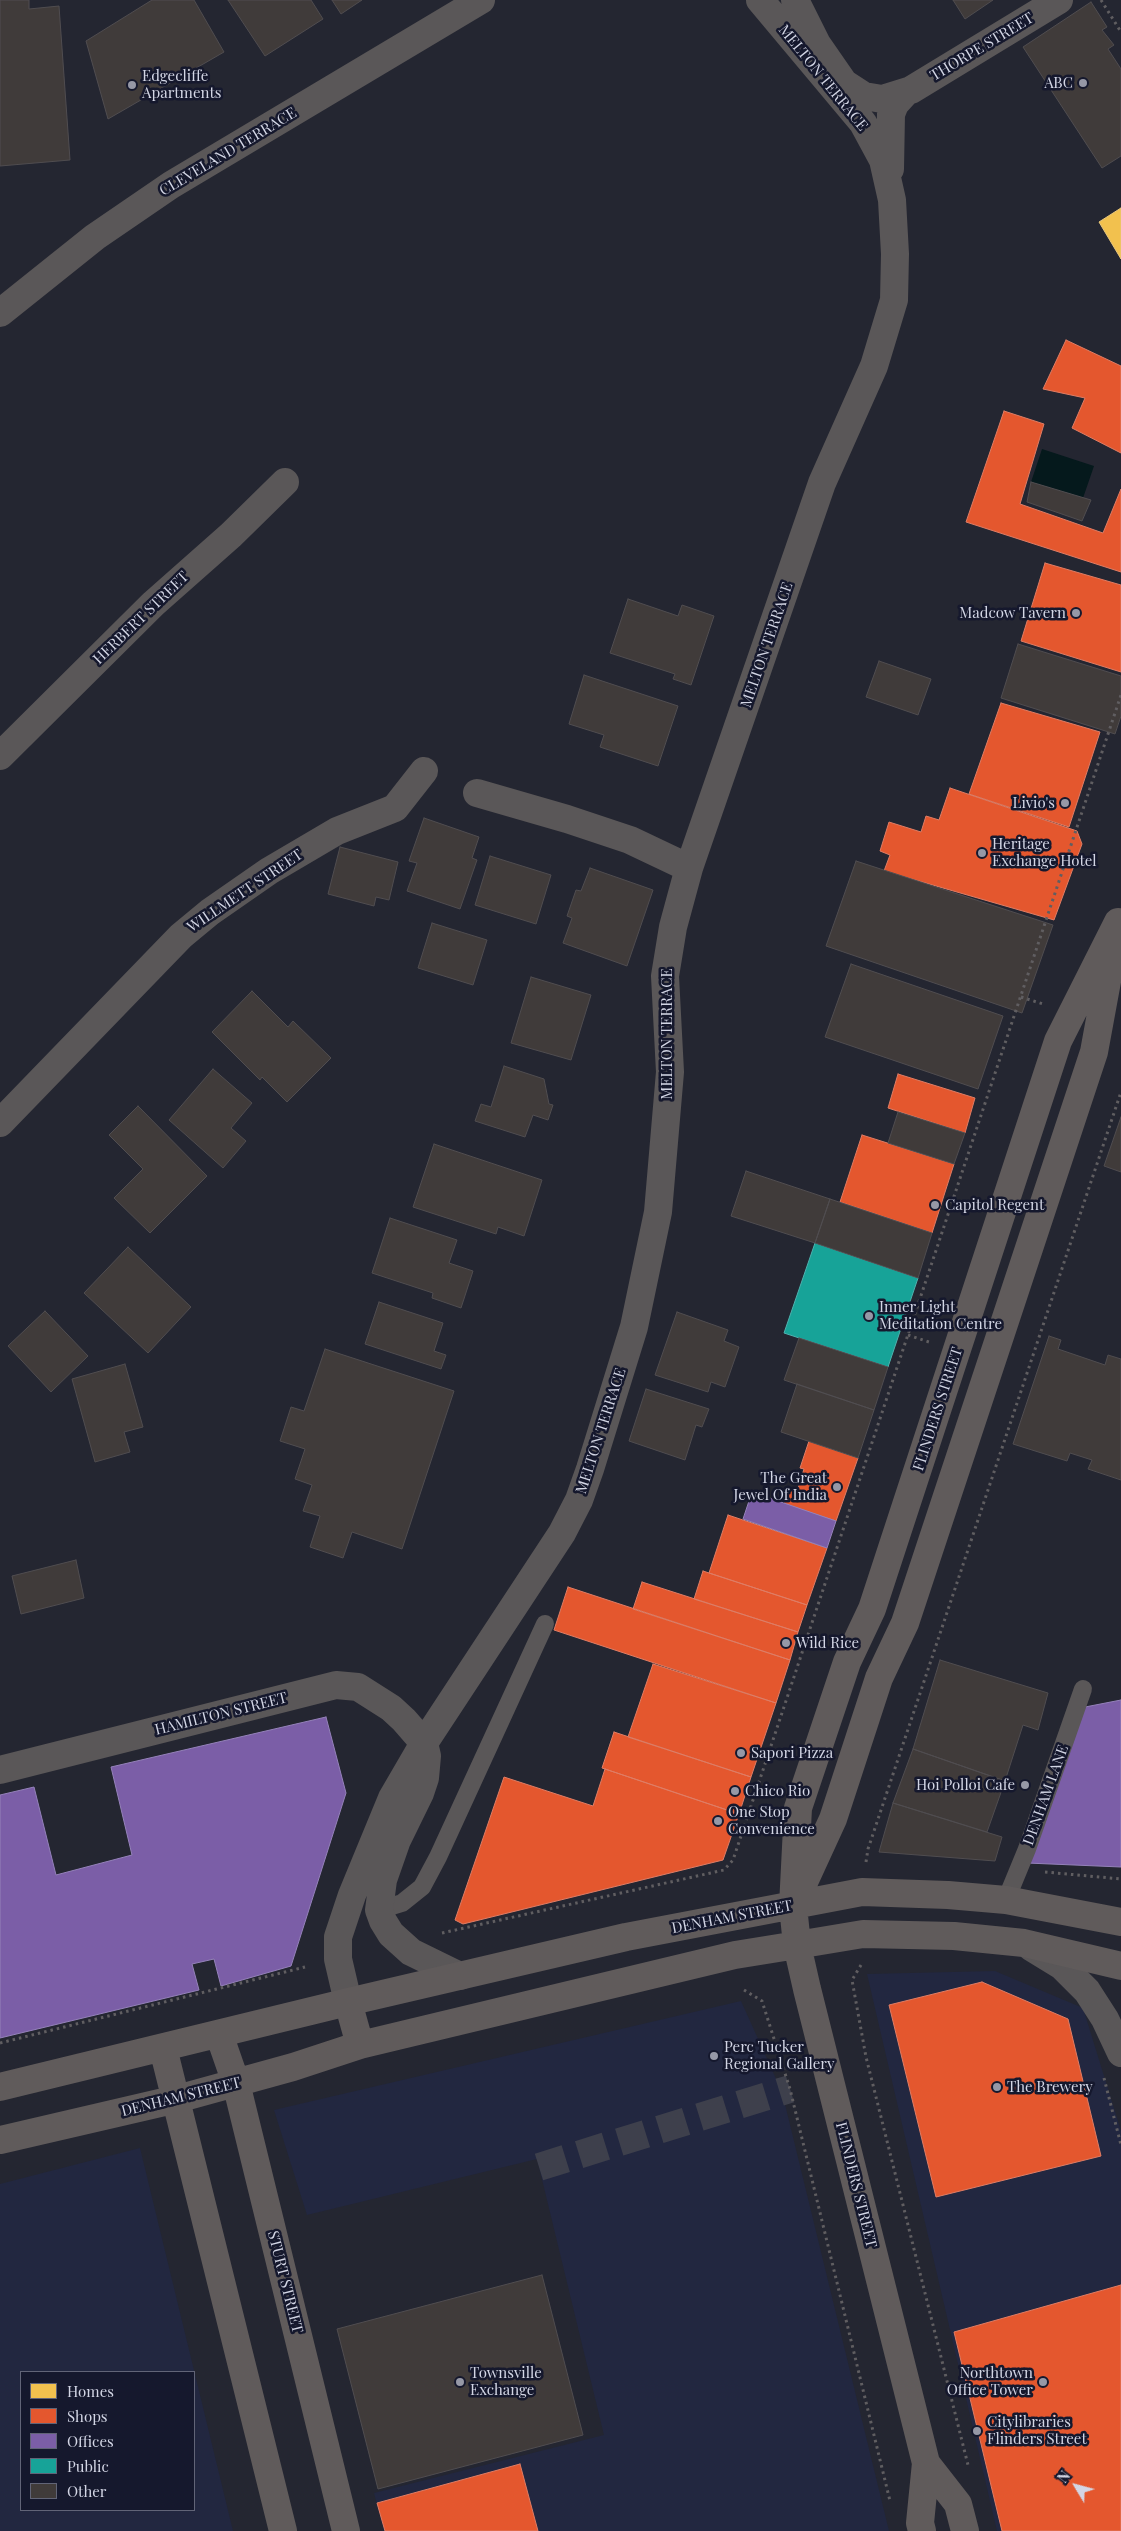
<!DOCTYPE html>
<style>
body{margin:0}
#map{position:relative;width:1121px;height:2531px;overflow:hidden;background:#242631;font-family:"Playfair Display",serif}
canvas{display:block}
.legend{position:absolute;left:20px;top:2371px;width:175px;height:140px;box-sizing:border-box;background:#15182d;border:1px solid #616477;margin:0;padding:6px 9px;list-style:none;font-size:15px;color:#d3d6e5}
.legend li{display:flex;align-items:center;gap:10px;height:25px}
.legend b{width:25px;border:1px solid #616477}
.north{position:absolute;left:1051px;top:2461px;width:50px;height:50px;-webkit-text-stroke:4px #15182d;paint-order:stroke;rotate:307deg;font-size:14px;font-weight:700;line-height:20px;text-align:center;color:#d3d6e5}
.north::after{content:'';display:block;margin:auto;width:18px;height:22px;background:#d3d6e5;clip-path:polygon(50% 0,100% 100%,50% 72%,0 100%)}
</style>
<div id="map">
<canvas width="1121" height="2531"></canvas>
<ul class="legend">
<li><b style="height:14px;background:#f2c14e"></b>Homes</li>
<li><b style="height:14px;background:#e4572e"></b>Shops</li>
<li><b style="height:14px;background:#7b5ea7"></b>Offices</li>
<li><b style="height:14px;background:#17a398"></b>Public</li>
<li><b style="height:14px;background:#403b3a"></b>Other</li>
</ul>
<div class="north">N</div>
</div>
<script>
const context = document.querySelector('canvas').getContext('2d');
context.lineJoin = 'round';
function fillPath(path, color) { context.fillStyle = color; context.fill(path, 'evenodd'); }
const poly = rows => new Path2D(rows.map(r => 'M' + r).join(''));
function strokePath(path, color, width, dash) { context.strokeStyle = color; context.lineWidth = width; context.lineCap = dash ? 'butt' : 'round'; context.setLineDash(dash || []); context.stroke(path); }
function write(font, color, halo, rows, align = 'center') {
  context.font = font + ' "Playfair Display",serif'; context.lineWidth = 5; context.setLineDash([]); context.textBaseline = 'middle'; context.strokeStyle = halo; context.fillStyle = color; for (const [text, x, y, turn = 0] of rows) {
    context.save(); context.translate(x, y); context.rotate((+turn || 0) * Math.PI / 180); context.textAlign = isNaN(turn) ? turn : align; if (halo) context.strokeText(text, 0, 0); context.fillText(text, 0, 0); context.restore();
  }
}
fillPath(poly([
 [995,1971,1083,2008,1121,2131,1121,2531,997,2531,867,1974],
 [741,2001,782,2092,889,2531,384,2531,374,2493,604,2435,539,2167,537,2159,307,2215,274,2110],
 [140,2148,233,2531,0,2531,0,2184],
 [21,2372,194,2372,194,2510,21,2510]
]), '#222740');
fillPath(poly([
 [1042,449,1094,466,1083,498,1031,482]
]), '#05191c');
const homes = poly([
 [1121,208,1121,259,1099,222,1121,208]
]);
fillPath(homes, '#f2c14e');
strokePath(homes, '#e9c77b', 1);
const shops = poly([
 [1066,340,1121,366,1121,453,1072,428,1085,398,1043,389,1066,340],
 [1004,411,1044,424,1020,504,1103,533,1121,489,1121,572,966,522,1004,411],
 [1045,563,1121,585,1121,672,1021,641,1045,563],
 [1001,703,1100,732,1069,827,969,794,1001,703],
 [950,788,1077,831,1082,844,1054,920,884,871,890,855,880,851,889,822,921,832,926,816,939,820,950,788],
 [898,1074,975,1098,965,1133,888,1108,898,1074],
 [862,1135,954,1164,932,1233,840,1202,862,1135],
 [809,1441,858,1458,836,1521,784,1504,788,1489,797,1492,804,1469,800,1468,809,1441],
 [728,1515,827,1548,807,1605,709,1573,728,1515],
 [703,1571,807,1605,798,1632,694,1599,703,1571],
 [642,1582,798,1632,790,1660,633,1609,642,1582],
 [568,1587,790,1660,776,1703,554,1630,568,1587],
 [653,1664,776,1703,751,1777,628,1737,653,1664],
 [614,1732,751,1777,739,1814,602,1768,614,1732],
 [605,1769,739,1814,723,1860,463,1924,455,1920,504,1777,593,1806,605,1769],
 [982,1982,1068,2019,1101,2156,936,2197,889,2005,982,1982],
 [1121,2285,1121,2531,1002,2531,954,2332,1121,2285],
 [520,2464,538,2531,385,2531,377,2503,520,2464]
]);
fillPath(shops, '#e4572e');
strokePath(shops, '#df7d65', 1);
const offices = poly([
 [752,1492,836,1521,827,1548,743,1519,752,1492],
 [1121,1700,1121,1867,1027,1863,1080,1708,1121,1700],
 [326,1717,346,1793,291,1966,221,1986,214,1959,192,1964,199,1990,0,2038,0,1795,34,1787,56,1875,132,1855,111,1767,326,1717]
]);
fillPath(offices, '#7b5ea7');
strokePath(offices, '#9582ba', 1);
const public = poly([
 [815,1243,918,1278,888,1367,784,1333,815,1243]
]);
fillPath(public, '#17a398');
strokePath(public, '#4fb2af', 1);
const building = poly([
 [0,0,29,0,29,9,59,6,70,160,0,166,0,0],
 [152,0,194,0,224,52,108,119,86,41,152,0],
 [228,0,311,0,323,19,265,56,228,0],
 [332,0,362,0,341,14,332,0],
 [953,0,993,0,965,19,953,0],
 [1091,2,1107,27,1102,30,1114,45,1108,49,1121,69,1121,156,1102,168,1023,47,1091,2],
 [1031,482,1091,500,1082,521,1027,502,1031,482],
 [628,599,678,616,682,605,714,616,691,685,673,679,675,674,610,653,628,599],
 [1018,644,1121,676,1121,716,1115,734,1001,698,1018,644],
 [879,661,931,679,918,715,866,697,879,661],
 [584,675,678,706,658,766,600,747,604,735,569,724,584,675],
 [424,818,479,837,472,858,477,860,460,909,407,891,417,863,409,861,424,818],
 [340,847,398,862,389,900,376,897,374,906,328,894,340,847],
 [490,856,551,875,536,924,475,905,490,856],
 [856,861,1053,925,1022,1013,826,946,856,861],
 [590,868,653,890,627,966,563,943,572,918,567,916,576,890,581,891,590,868],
 [432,923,487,940,473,985,418,968,432,923],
 [851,964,1003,1016,978,1089,825,1037,851,964],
 [531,977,591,995,571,1060,511,1043,531,977],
 [252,991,288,1027,293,1021,331,1058,287,1102,262,1077,260,1080,212,1032,252,991],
 [504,1066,544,1079,549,1104,553,1105,548,1120,533,1115,525,1137,475,1121,481,1104,491,1107,504,1066],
 [213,1069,252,1103,231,1128,246,1141,223,1168,169,1120,213,1069],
 [138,1106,207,1176,150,1233,114,1198,143,1169,109,1135,138,1106],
 [898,1112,965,1133,954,1164,888,1143,898,1112],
 [1121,1117,1121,1172,1104,1166,1121,1117],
 [434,1144,542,1180,524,1236,498,1227,496,1234,413,1207,434,1144],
 [746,1171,830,1199,815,1243,731,1216,746,1171],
 [830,1199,932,1233,918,1278,815,1243,830,1199],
 [390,1218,457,1240,449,1263,473,1271,461,1308,432,1298,433,1293,372,1273,390,1218],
 [128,1247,191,1307,148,1353,84,1293,128,1247],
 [379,1302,443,1323,434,1351,446,1355,441,1369,365,1344,379,1302],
 [45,1311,88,1356,51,1392,8,1346,45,1311],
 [677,1312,728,1330,724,1341,739,1347,725,1387,711,1382,708,1392,655,1375,677,1312],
 [1049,1336,1061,1340,1058,1349,1105,1365,1108,1355,1121,1359,1121,1480,1088,1469,1092,1460,1070,1453,1067,1461,1013,1444,1049,1336],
 [799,1338,888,1367,874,1410,784,1380,799,1338],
 [325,1349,454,1391,402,1549,352,1532,343,1558,310,1547,320,1516,303,1511,312,1485,295,1479,305,1449,280,1441,291,1407,304,1411,325,1349],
 [125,1364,143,1427,124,1432,130,1452,95,1462,72,1379,125,1364],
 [797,1384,874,1410,858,1458,781,1432,797,1384],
 [646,1389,709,1409,702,1427,696,1425,685,1460,629,1441,646,1389],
 [76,1560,84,1598,21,1614,12,1576,76,1560],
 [940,1660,1048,1693,1038,1730,1023,1725,1005,1781,913,1749,940,1660],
 [913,1749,1005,1781,987,1832,893,1803,913,1749],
 [893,1803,1002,1837,995,1861,879,1852,893,1803],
 [542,2275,583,2435,378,2489,337,2329,542,2275]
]);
fillPath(building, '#403b3a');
strokePath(building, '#504d50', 1);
strokePath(poly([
 [539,2167,790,2089]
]), '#3e404c', 28, [28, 14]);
strokePath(poly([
 [1101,0,1121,32],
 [1021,997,1043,1004],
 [908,1335,929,1342],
 [866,1862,868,1849,1121,1092],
 [1045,1872,1121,1879],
 [442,1933,724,1870,733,1860,1121,695],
 [861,1965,852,1980,866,2057,968,2465],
 [744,1990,762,2001,790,2089,890,2501],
 [0,2043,305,1967],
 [1104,2078,1121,2145]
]), '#605e61', 3, [2.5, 4]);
strokePath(poly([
 [1006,1900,1027,1849,1083,1689],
 [379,1910,402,1903,422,1887,438,1857,545,1624]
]), '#5a5758', 18);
strokePath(poly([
 [795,0,817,44,844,83,864,96,882,99,911,90,1059,0],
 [890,169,891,114,895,104,905,93],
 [0,313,95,237,171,185,481,0],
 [0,756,153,604,231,535,285,482],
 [477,793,567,819,630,840,689,868],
 [0,1123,181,936,210,912,269,871,337,831,395,808,424,771],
 [0,1770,336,1685,358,1687,391,1708,404,1720,424,1743,427,1756,425,1778,420,1793,397,1840,383,1880,379,1910,383,1921,391,1934,411,1952,460,1976],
 [1031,1947,1062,1966,1087,1991,1105,2019,1121,2053],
 [348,2002,338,1959,338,1937,352,1895,392,1798,424,1743,562,1533,579,1500,590,1469,634,1327,658,1212,670,1072,665,976,673,927,689,868,822,483,874,366,894,300,895,254,892,200,883,160,863,123,760,0]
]), '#5a5758', 28);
strokePath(poly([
 [799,1893,833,1819,879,1678,905,1623,1094,1052,1112,954],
 [348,2002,360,2045],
 [219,2034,236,2083,346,2531],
 [163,2048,283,2531],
 [0,2087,348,2002,626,1937,862,1892,948,1895,1006,1900,1121,1922],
 [0,2140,177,2099,293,2067,360,2045,735,1955,797,1945,863,1934,954,1936,1024,1943,1121,1966],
 [926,2463,958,2504,965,2531],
 [922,2531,920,2523,926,2463,807,1989,797,1945,793,1906,798,1808,847,1662,872,1609,1058,1041,1118,922]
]), '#605b5b', 28);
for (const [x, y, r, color] of [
 [1083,83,5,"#9698a6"],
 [132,85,5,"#9698a6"],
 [1076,613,5,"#9698a6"],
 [1065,803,5,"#9698a6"],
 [982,853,5,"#9698a6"],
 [935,1205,5,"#9698a6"],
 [869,1316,5,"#9698a6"],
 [837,1487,5,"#9698a6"],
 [786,1643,5,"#9698a6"],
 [741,1753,5,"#9698a6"],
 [1025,1785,5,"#9698a6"],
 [735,1791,5,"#9698a6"],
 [718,1821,5,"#9698a6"],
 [714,2056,5,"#9698a6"],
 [997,2087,5,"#9698a6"],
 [460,2382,5,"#9698a6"],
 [1043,2382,5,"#9698a6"],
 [977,2431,5,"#9698a6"]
]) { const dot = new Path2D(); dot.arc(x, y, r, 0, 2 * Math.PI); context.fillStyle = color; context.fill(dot); strokePath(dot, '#15182d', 2); }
write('15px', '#d3d6e5', '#15182d', [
 ["THORPE STREET",982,47,-31],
 ["MELTON TERRACE",823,78,51],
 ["CLEVELAND TERRACE",228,152,-31],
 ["HERBERT STREET",141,618,-44],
 ["MELTON TERRACE",767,645,-71],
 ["WILLMETT STREET",245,891,-34],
 ["MELTON TERRACE",667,1034,-90],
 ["FLINDERS STREET",938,1409,-72],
 ["MELTON TERRACE",601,1431,-72],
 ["HAMILTON STREET",221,1714,-14],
 ["DENHAM LANE",1046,1795,-70],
 ["DENHAM STREET",732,1917,-11],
 ["DENHAM STREET",181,2097,-14],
 ["FLINDERS STREET",856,2185,76],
 ["STURT STREET",285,2282,76]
]);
write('15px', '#d3d6e5', '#15182d', [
 ["Edgecliffe",142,76],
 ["Apartments",142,93],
 ["ABC",1073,83,"right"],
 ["Madcow Tavern",1066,613,"right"],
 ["Livio's",1055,803,"right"],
 ["Heritage",992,844],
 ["Exchange Hotel",992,861],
 ["Capitol Regent",945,1205],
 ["Inner Light",879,1307],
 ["Meditation Centre",879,1324],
 ["The Great",827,1478,"right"],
 ["Jewel Of India",827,1495,"right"],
 ["Wild Rice",796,1643],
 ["Sapori Pizza",751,1753],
 ["Hoi Polloi Cafe",1015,1785,"right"],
 ["Chico Rio",745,1791],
 ["One Stop",728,1812],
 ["Convenience",728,1829],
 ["Perc Tucker",724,2047],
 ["Regional Gallery",724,2064],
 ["The Brewery",1007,2087],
 ["Townsville",470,2373],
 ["Exchange",470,2390],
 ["Northtown",1033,2373,"right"],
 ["Office Tower",1033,2390,"right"],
 ["Citylibraries",987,2422],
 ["Flinders Street",987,2439]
], 'left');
</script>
